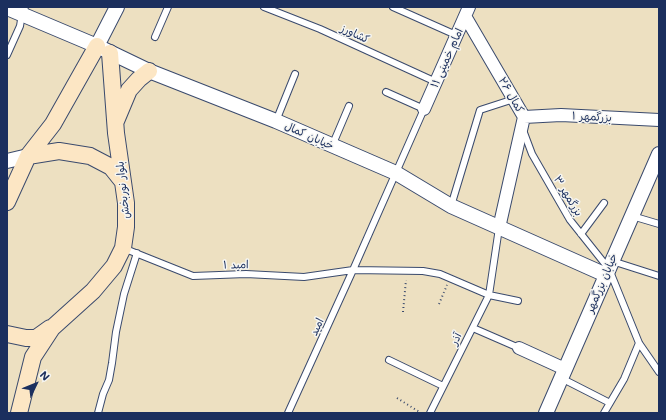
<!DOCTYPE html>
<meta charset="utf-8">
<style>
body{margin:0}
#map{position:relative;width:666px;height:420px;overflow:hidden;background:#ede0c1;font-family:Mali,sans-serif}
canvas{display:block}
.frame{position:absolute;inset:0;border:8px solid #1b2f5e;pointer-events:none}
.north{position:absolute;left:16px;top:364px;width:40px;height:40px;-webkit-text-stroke:3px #f6f6f2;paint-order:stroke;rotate:47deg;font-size:11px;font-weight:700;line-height:16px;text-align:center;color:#1b2f5e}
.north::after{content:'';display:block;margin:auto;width:14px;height:18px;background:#1b2f5e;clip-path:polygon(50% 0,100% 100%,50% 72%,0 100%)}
</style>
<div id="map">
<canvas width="666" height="420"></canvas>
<div class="frame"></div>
<div class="north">N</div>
</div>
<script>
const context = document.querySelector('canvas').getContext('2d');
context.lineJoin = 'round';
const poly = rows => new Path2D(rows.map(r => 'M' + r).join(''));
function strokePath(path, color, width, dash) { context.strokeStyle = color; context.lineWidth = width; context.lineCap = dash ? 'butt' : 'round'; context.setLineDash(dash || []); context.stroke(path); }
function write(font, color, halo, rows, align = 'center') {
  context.font = font + ' Mali,"Playpen Sans Arabic",sans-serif'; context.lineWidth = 3; context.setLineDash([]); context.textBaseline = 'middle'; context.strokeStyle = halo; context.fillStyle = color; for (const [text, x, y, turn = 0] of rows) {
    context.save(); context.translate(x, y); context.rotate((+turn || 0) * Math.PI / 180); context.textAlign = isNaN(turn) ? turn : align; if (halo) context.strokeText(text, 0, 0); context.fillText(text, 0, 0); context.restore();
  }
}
const service = poly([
 [264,7,320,29,436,82],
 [393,7,456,35],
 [155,37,168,7],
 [7,55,20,26,22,14,25,7],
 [276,121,295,74],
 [523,130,532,154,570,220,609,269,639,343,659,372],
 [332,146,349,106],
 [451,206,480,110,514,99],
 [632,216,659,224],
 [581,234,604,203],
 [123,248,193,276,246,274,304,277,353,270,423,271,440,274,489,295,518,301],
 [612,261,659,276],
 [473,328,519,348],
 [389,360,443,386],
 [561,378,610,403],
 [98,413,103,394,109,380,112,363,116,332,124,294,137,253],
 [288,413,353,270,424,109,386,92],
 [430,413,489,295,499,228],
 [604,413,624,379,639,343]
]);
const minor = poly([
 [465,16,524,117,499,228],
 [424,109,469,7],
 [524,117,561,115,659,120],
 [519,348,565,369]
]);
const tertiary = poly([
 [7,8,97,46,149,71,276,121,396,173,451,206,606,275],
 [97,46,117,7],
 [7,161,28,156],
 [546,413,659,154]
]);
const secondary = poly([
 [116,121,129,90,139,79,149,71],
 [28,156,59,151,90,156,111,167,123,182],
 [7,202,28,156,53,124,97,46],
 [7,334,26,338,36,338,50,328],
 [19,413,33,357,52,328,93,291,114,266,123,248,126,227,126,203,116,133,110,53]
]);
strokePath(service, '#3a4a6d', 8);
strokePath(minor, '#3a4a6d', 14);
strokePath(tertiary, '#3a4a6d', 16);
strokePath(secondary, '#3a4a6d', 18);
strokePath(poly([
 [439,304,447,285],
 [403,312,406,280],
 [397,398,421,413]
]), '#3a4a6d', 2, [1, 3]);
strokePath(service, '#fff', 6);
strokePath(minor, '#fff', 12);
strokePath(tertiary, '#fff', 14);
strokePath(secondary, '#fce6c4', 16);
write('11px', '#1b2f5e', '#f6f6f2', [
 ["کشاورز",355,34,25],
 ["امام خمینی ۱۱",447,58,-66],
 ["کمال ۲۶",511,95,60],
 ["بزرگمهر ۱",592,117,3],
 ["خیابان کمال",309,136,24],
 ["بلوار نوربخش",123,190,-96],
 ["بزرگمهر ۳",568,196,59],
 ["امید ۱",236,265,-1],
 ["خیابان بزرگمهر",602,283,-67],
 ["امید",317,327,-65],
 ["آذر",456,339,-63]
]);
</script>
